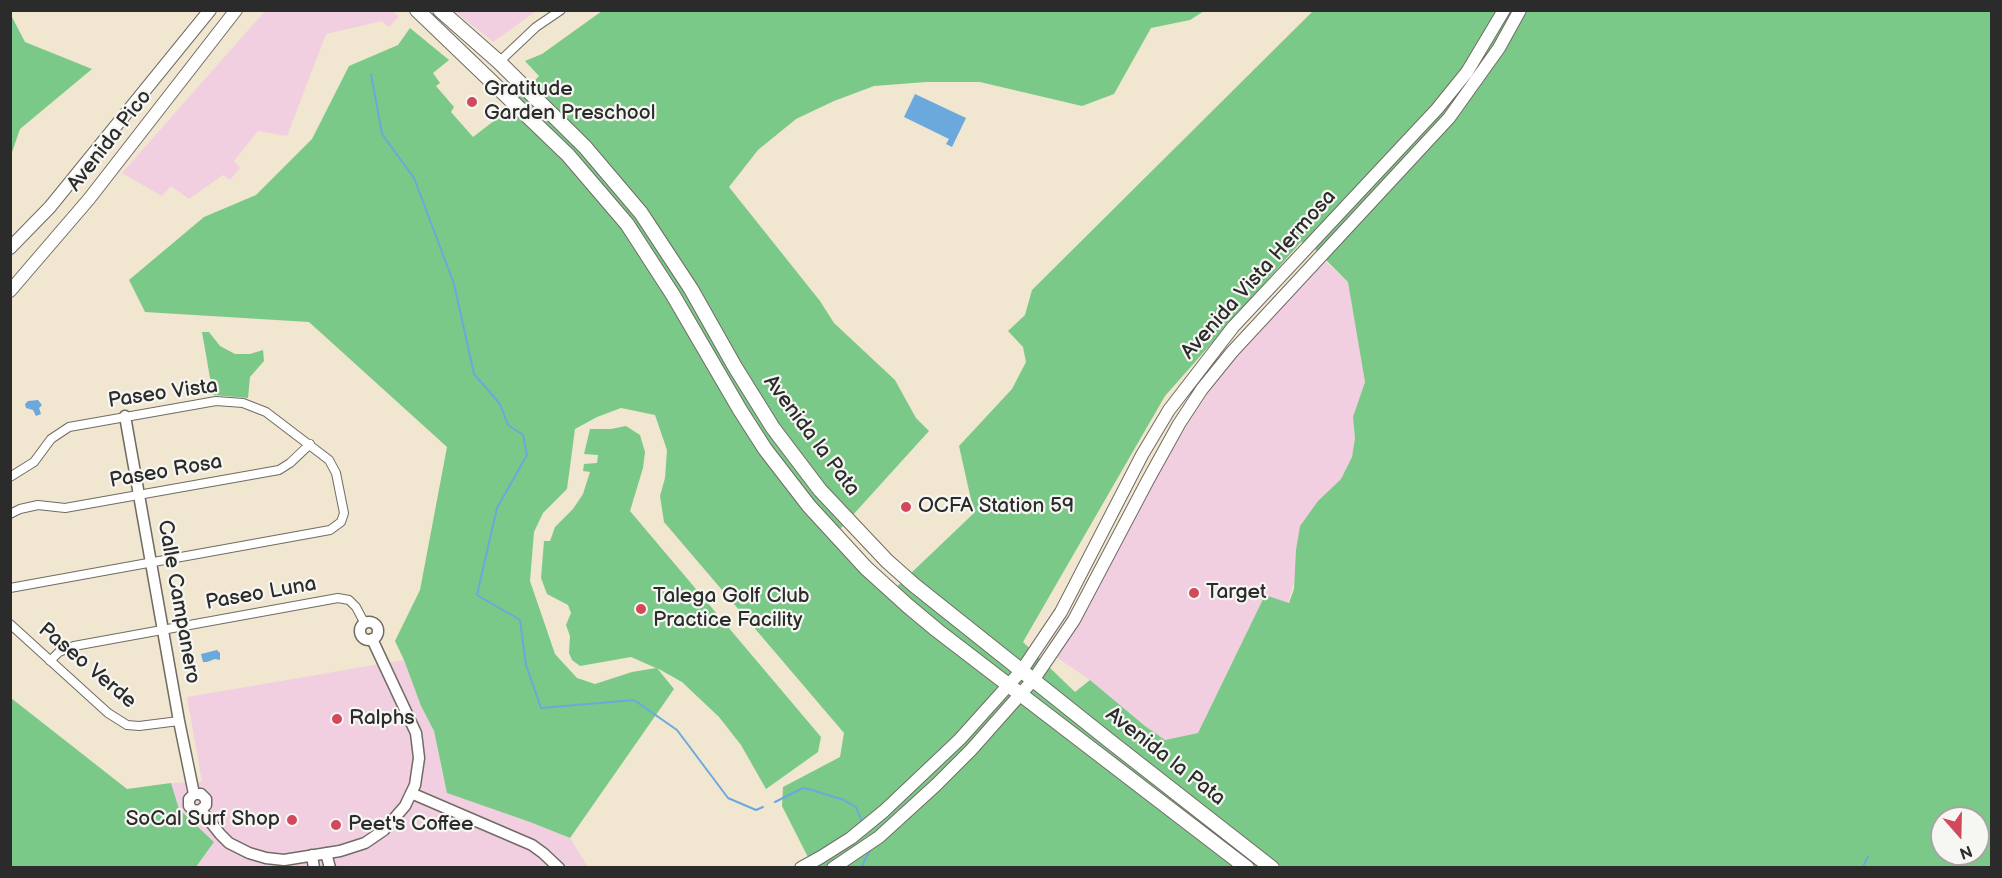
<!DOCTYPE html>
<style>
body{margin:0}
#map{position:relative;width:2002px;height:878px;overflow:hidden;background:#f1e6cf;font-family:"Balsamiq Sans",sans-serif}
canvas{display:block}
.frame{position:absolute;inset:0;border:12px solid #2b2b2b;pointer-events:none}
.north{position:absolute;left:1930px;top:806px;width:60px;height:60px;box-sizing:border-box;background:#f6f6f2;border:2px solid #a5a5a2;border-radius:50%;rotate:160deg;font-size:16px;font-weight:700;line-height:24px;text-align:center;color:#2b2b2b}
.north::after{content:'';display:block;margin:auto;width:21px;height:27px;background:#d1495b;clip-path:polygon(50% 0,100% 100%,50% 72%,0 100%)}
</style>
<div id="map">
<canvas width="2002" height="878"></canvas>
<div class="frame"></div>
<div class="north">N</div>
</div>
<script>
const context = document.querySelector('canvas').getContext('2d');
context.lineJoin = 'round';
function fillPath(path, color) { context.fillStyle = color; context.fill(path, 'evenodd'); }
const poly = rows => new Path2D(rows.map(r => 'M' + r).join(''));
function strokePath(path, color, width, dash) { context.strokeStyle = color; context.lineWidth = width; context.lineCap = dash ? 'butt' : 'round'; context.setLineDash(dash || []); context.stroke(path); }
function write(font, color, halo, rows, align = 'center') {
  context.font = font + ' "Balsamiq Sans",sans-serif'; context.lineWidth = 4.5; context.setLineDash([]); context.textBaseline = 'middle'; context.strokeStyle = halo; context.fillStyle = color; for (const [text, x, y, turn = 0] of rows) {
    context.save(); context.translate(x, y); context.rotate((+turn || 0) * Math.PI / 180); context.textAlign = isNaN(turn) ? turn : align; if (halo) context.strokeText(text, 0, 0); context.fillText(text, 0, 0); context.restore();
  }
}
fillPath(poly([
 [392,11,399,16,389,27,382,21,326,34,287,136,258,131,234,161,240,168,230,180,223,175,189,199,171,186,162,196,122,173,265,11],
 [454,11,536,11,493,42],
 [1322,259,1349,282,1365,382,1354,417,1355,438,1352,457,1341,479,1318,501,1288,603,1265,595,1198,733,1165,740,1145,726,1090,680,1053,655,1157,470,1233,356],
 [404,660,421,706,434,731,442,770,530,822,570,838,588,867,196,867,214,842,179,809,171,783,202,782,187,697]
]), '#f2cfe0');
fillPath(poly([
 [602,11,1204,11,1190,20,1151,28,1114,94,1082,106,980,82,926,82,874,86,834,101,796,119,758,150,729,187,820,301,834,323,895,380,916,418,929,431,832,538,852,564,887,596,974,513,959,446,1012,389,1026,362,1023,347,1008,331,1025,315,1032,290,1313,11,1991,11,1991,867,813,867,782,806,783,787,840,757,844,733,664,522,660,496,665,478,667,450,655,415,621,408,597,417,575,429,567,489,543,513,534,532,530,581,555,654,577,678,595,684,632,672,656,668,631,657,580,666,572,660,569,653,570,636,566,625,571,613,568,605,547,594,541,578,544,541,550,541,555,527,573,509,583,494,590,472,583,471,584,464,597,463,598,455,584,454,590,429,611,429,626,426,640,435,645,452,643,468,630,511,821,737,818,752,766,789,741,745,719,717,682,682,657,668,674,689,570,838,530,822,447,793,434,731,421,706,404,660,395,641,420,590,447,447,309,322,145,312,129,280,204,217,256,195,312,139,349,66,398,45,410,28,449,60,433,73,440,83,436,86,454,107,451,112,473,137,499,117,539,76,525,61,542,54],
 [1301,242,1316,250,1348,282,1365,382,1353,417,1355,438,1352,457,1341,479,1318,501,1300,526,1296,550,1294,589,1289,603,1265,595,1198,733,1165,740,1145,726,1090,680,1075,692,1023,642,1165,396],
 [1942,818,1978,818,1978,854,1942,854],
 [11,15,25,42,92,69,20,129,11,155],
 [202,332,209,332,220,346,235,354,250,354,263,350,264,361,250,377,248,398,213,395],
 [11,698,127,789,171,783,179,809,214,842,196,867,11,867]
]), '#7bc989');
fillPath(poly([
 [915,94,966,118,952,147,946,144,949,139,904,117],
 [38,400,42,405,39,408,41,414,36,416,33,410,26,408,25,404,28,401],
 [217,650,220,653,220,660,215,659,207,662,203,662,201,654]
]), '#6ba9dd');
strokePath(poly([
 [371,74,382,134,414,178,454,284,474,374,500,404,508,425,523,435,527,455,497,508,477,595,520,620,526,665,541,708,634,700,677,730,728,798,756,810,763,807],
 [775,802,803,788,812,790,844,800,856,807,862,822],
 [861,868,872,846],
 [1862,868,1868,857]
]), '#6ba9dd', 2);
const minor = poly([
 [499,62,536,27,561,10],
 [10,477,34,462,51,439,69,427,216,401,243,403,266,412,329,460,336,473,344,513,341,522,330,530,10,588],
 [10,514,20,509,38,505,65,508,279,470,290,463,310,444],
 [10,624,108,713,127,725,139,726,179,721],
 [50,661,59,652,74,646,338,598,349,600,356,607,365,624]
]);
const tertiary = poly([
 [125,416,179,721,194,794],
 '360 631a9 9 0 1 1 18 0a9 9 0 1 1-18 0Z',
 [411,793,532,845,543,853,559,868],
 [201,810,206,805,206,799,201,794,194,794,189,799,189,806,194,811,201,810,220,834,229,843,249,853,266,858,284,860,340,851,365,843,384,830,405,806,415,785,419,758,416,733,372,639],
 [326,853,330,868],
 [312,855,314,868]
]);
const secondary = poly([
 [10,248,50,207,210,10],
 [10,291,89,199,236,10],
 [801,868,821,857,851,838,884,811,960,739,1022,670,1061,612,1142,455,1169,410,1233,327,1437,109,1467,72,1504,10],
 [833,868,879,837,936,785,971,750,1034,679,1074,620,1148,480,1179,424,1202,389,1232,352,1449,118,1499,48,1520,10]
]);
const trunk = poly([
 [417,10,568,155,627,224,673,295,740,410,765,449,809,506,866,568,908,606,938,631,1247,868],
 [440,10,499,62,585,147,641,213,691,289,735,367,773,428,820,490,887,561,914,585,1111,742,1272,868]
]);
strokePath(minor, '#706c64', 10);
strokePath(tertiary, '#706c64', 13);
strokePath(secondary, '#706c64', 14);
strokePath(trunk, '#706c64', 16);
strokePath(minor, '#fff', 8);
strokePath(tertiary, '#fff', 10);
strokePath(secondary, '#fff', 12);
strokePath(trunk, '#fff', 14);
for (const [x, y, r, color] of [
 [472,102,6,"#d1495b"],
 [906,507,6,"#d1495b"],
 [1194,593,6,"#d1495b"],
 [641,609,6,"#d1495b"],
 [337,719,6,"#d1495b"],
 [292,820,6,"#d1495b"],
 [336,825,6,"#d1495b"]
]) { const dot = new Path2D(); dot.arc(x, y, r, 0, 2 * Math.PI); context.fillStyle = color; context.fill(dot); strokePath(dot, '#f6f6f2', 2); }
write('21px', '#2b2b2b', '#f6f6f2', [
 ["Gratitude",484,90],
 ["Garden Preschool",484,114],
 ["OCFA Station 59",918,507],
 ["Target",1206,593],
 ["Talega Golf Club",653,597],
 ["Practice Facility",653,621],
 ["Ralphs",349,719],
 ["SoCal Surf Shop",280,820,"right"],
 ["Peet's Coffee",348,825]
], 'left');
write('21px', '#2b2b2b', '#f6f6f2', [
 ["Avenida Pico",110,141,-52],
 ["Avenida Vista Hermosa",1259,275,-48],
 ["Paseo Vista",163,394,-8],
 ["Avenida la Pata",811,436,53],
 ["Paseo Rosa",166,472,-10],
 ["Paseo Luna",261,594,-10],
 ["Calle Campanero",178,602,80],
 ["Paseo Verde",87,666,40],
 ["Avenida la Pata",1165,757,38]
]);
</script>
